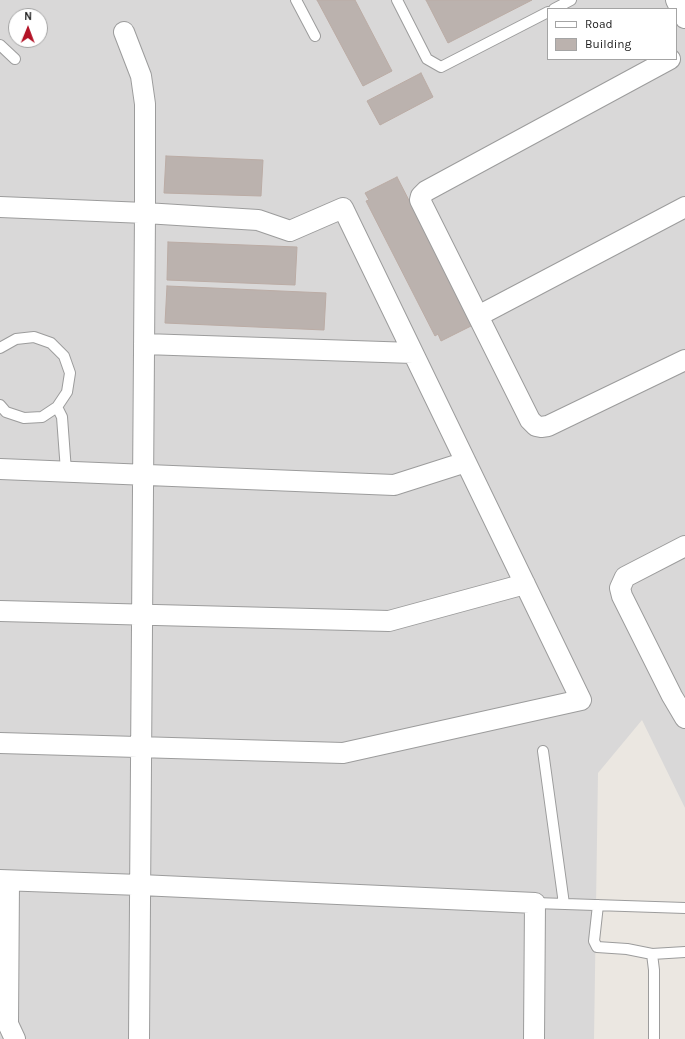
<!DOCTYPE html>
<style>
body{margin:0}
#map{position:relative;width:685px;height:1039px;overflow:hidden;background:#ebe7e1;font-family:Karla,sans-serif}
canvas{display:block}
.legend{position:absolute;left:547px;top:8px;width:130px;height:52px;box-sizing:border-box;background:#fff;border:1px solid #a4a4a4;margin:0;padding:5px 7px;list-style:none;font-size:12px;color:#1b1b1b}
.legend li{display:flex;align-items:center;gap:8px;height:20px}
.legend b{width:20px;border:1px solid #a4a4a4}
.north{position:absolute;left:8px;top:8px;width:40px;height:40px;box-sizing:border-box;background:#fff;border:1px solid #a4a4a4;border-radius:50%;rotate:1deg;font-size:11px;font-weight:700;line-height:16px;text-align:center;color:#1b1b1b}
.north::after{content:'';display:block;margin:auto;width:14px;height:18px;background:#b31226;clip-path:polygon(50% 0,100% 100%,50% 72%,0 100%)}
</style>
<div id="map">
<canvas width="685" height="1039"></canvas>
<ul class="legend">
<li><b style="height:5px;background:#fff"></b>Road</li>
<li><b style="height:11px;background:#bbb2ae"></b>Building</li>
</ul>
<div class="north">N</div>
</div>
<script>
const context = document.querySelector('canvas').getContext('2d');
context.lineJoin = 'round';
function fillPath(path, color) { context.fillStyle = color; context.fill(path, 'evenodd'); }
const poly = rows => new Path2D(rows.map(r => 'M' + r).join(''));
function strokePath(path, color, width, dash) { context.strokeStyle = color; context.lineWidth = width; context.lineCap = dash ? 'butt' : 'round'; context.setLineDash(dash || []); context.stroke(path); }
fillPath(poly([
 [0,0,685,0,685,808,642,720,598,773,594,1039,0,1039],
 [548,9,676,9,676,59,548,59],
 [16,16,40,16,40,40,16,40]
]), '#d9d8d8');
const building = poly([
 [317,0,355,0,392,71,363,86,317,0],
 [426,0,532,0,448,43,426,0],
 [421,73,433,97,380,125,367,101,421,73],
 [166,156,263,160,261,196,164,193,166,156],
 [397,177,473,325,441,341,438,334,435,336,366,201,369,200,365,193,397,177],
 [168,242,297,247,295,285,167,280,168,242],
 [167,286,326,293,324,330,165,323,167,286]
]);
fillPath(building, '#bbb2ae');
strokePath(building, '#bbaca5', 1);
const service = poly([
 [296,0,315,36],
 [397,0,427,59,441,67,548,12],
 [554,9,571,0],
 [0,45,15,59],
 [0,348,16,339,34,337,51,343,64,356,70,373,67,392,57,407,42,417,24,418,6,412,0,405],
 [57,407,62,417,66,471],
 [543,751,564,904],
 [535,903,685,908],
 [598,905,594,941,597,947,627,949,652,954,685,952],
 [652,954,654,970,654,1039]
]);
const minor = poly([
 [676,0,685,18],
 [124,32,141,76,145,104,145,213,139,1039],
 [670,59,426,191,421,196,420,200,530,420,536,426,541,427,548,426,685,360],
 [0,207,145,213,258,220,290,231,343,208,581,700,343,753,0,743],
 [478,316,685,207],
 [144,344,413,353],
 [0,469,394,485,466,462],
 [685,546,625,577,620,588,622,596,672,696,685,718],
 [0,611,389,621,525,584],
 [0,880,140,885,535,903,534,1039],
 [9,881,8,1024,15,1039]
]);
strokePath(service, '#9c9c9c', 12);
strokePath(minor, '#9c9c9c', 22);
strokePath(service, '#fff', 10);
strokePath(minor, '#fff', 20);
</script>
